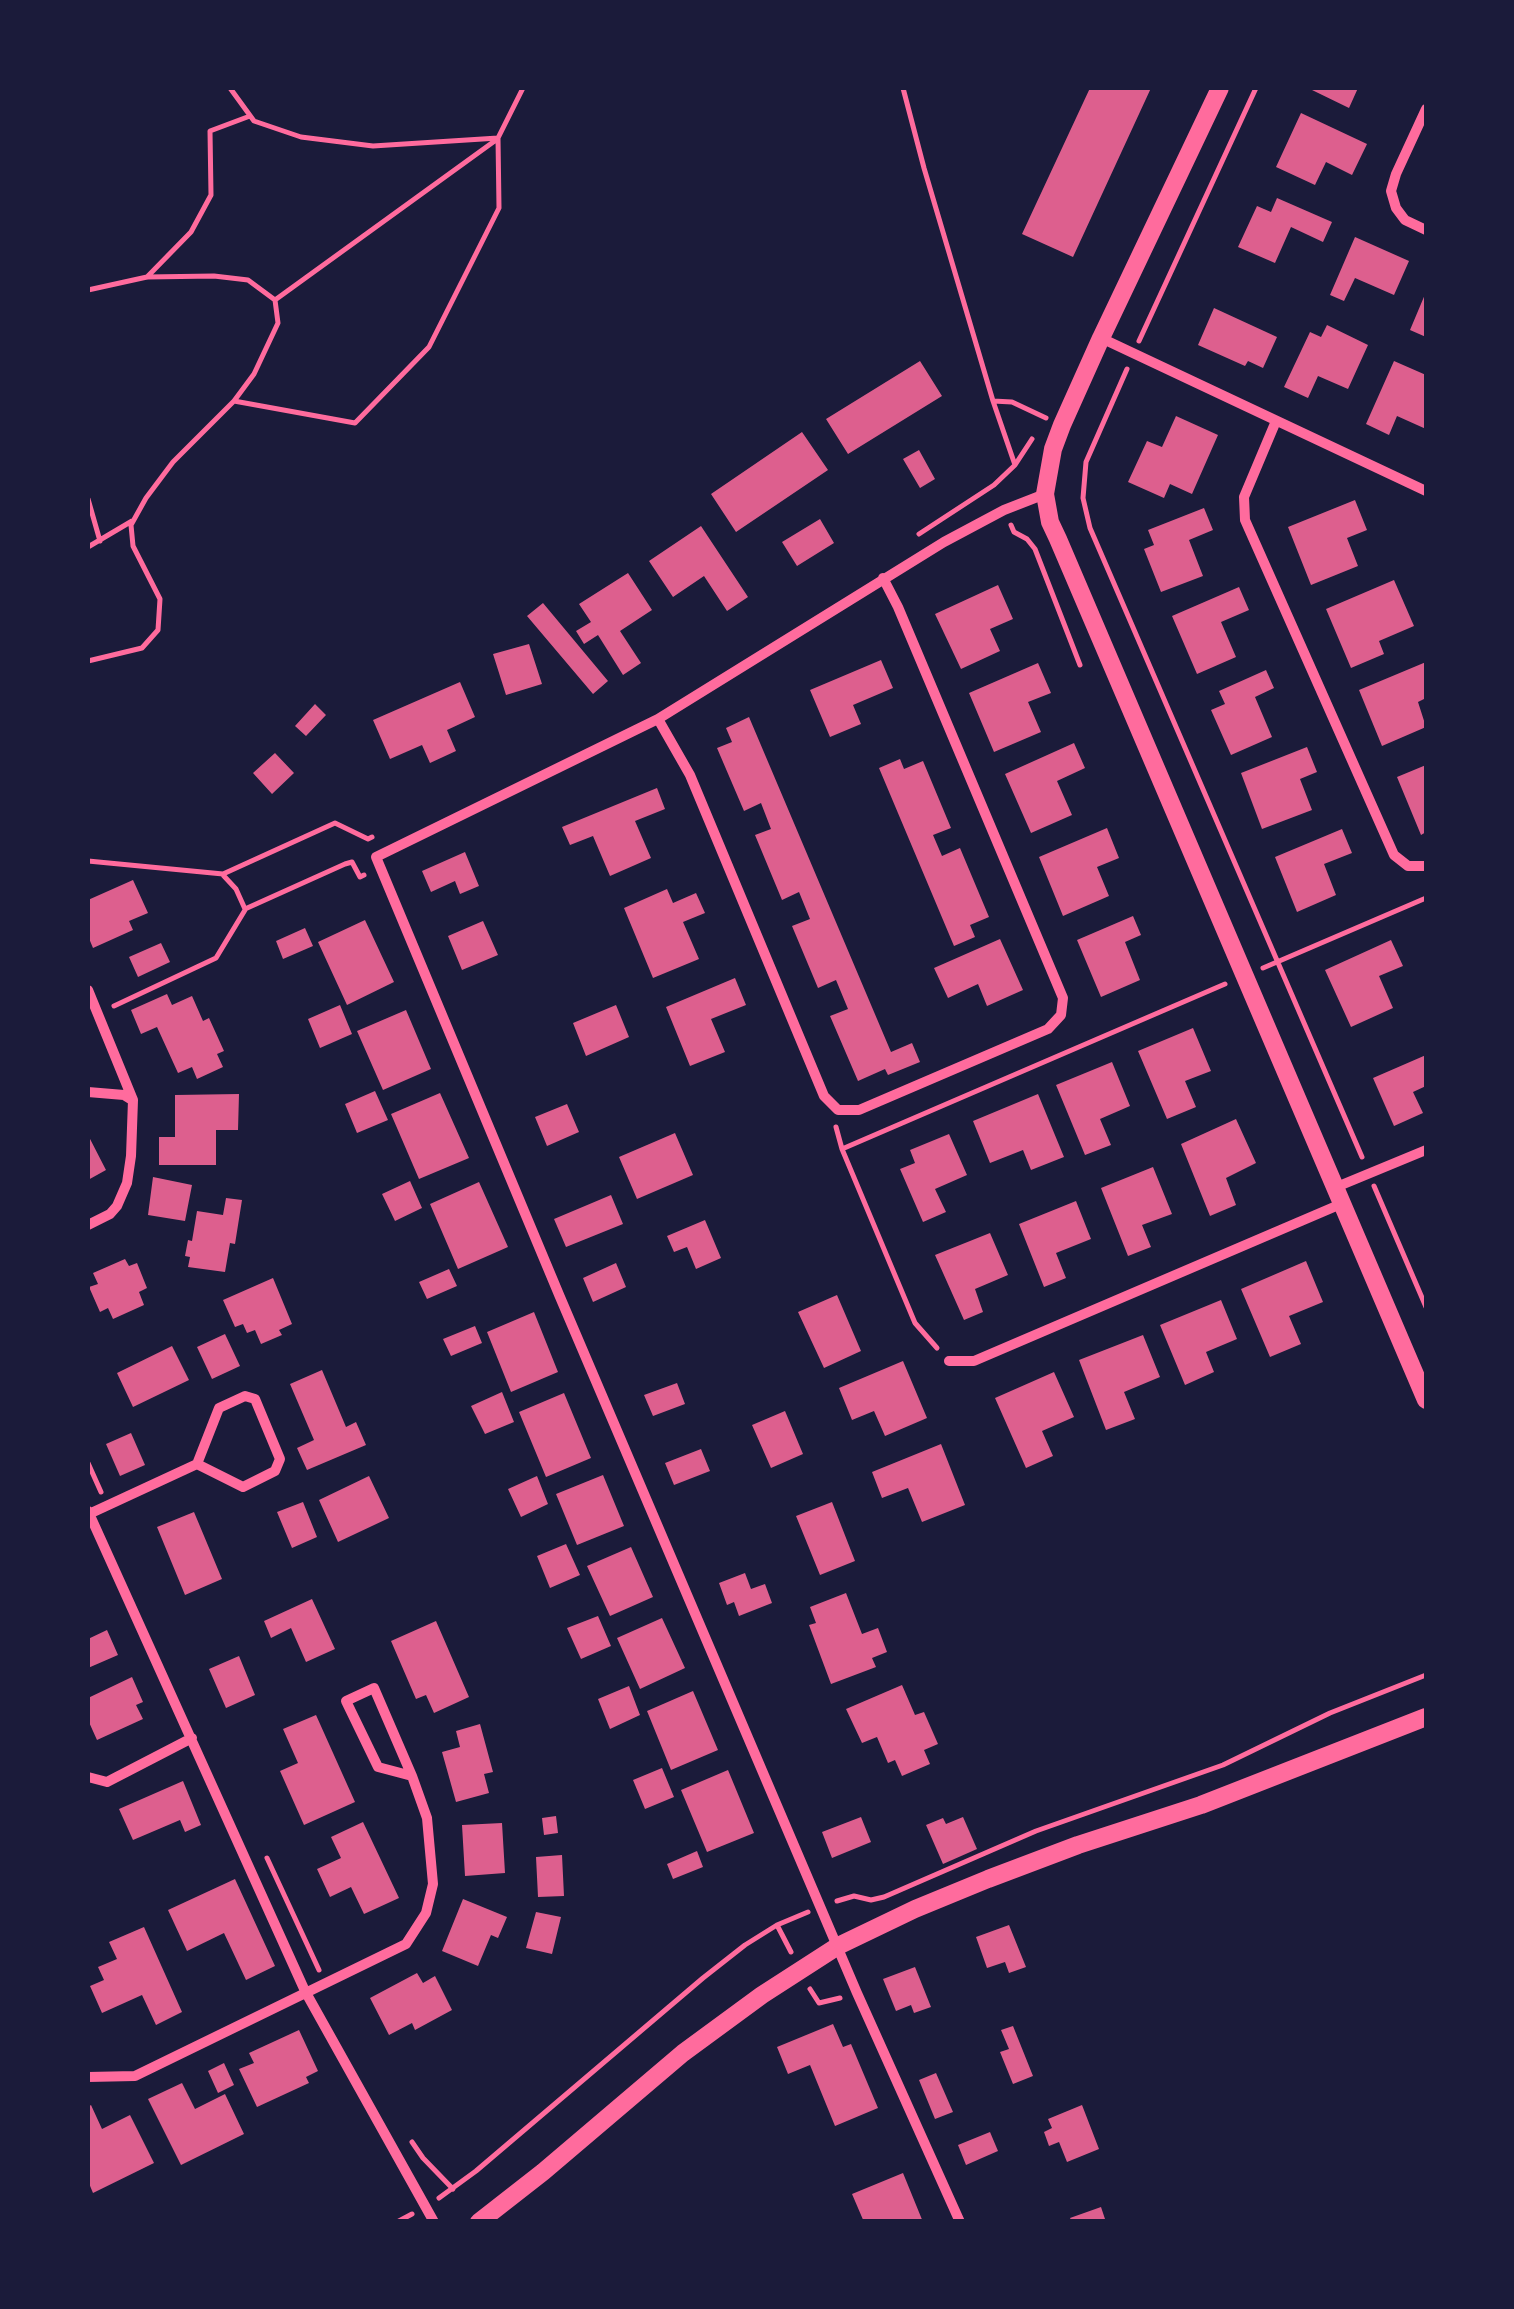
<!DOCTYPE html>
<style>
body{margin:0}
#map{position:relative;width:1514px;height:2309px;overflow:hidden;background:#1b1b3a;font-family:"Titillium Web",sans-serif}
canvas{display:block}
.frame{position:absolute;inset:0;border:90px solid #1b1b3a;pointer-events:none}
</style>
<div id="map">
<canvas width="1514" height="2309"></canvas>
<div class="frame"></div>
</div>
<script>
const context = document.querySelector('canvas').getContext('2d');
context.lineJoin = 'round';
function fillPath(path, color) { context.fillStyle = color; context.fill(path, 'evenodd'); }
const poly = rows => new Path2D(rows.map(r => 'M' + r).join(''));
function strokePath(path, color, width, dash) { context.strokeStyle = color; context.lineWidth = width; context.lineCap = dash ? 'butt' : 'round'; context.setLineDash(dash || []); context.stroke(path); }
fillPath(poly([
 [1090,88,1151,88,1073,257,1022,234],
 [1313,88,1358,88,1349,108,1312,90],
 [1301,113,1367,144,1352,175,1326,162,1315,185,1276,167],
 [1277,198,1332,222,1323,242,1291,227,1275,263,1238,247,1257,206,1271,212],
 [1355,237,1409,261,1394,295,1355,278,1344,301,1330,295],
 [1426,292,1426,337,1410,330],
 [1214,308,1277,337,1263,368,1248,361,1245,366,1198,345],
 [1327,325,1368,345,1348,389,1318,376,1308,398,1284,387,1310,332,1321,337],
 [920,361,942,396,848,454,826,419],
 [1394,361,1426,375,1426,429,1397,416,1389,435,1366,424],
 [1176,416,1218,435,1192,494,1170,484,1164,498,1128,482,1147,441,1162,447],
 [802,432,828,470,736,532,711,494],
 [919,450,935,479,920,488,903,459],
 [1355,500,1367,530,1347,538,1358,566,1311,585,1288,527],
 [1204,508,1213,530,1189,540,1203,576,1161,592,1144,549,1154,545,1148,530],
 [820,519,834,543,797,566,782,542],
 [701,526,748,597,727,611,704,576,673,597,649,561],
 [628,573,652,610,620,631,641,663,623,675,598,635,584,644,576,631,591,622,579,604],
 [1394,580,1414,626,1379,641,1384,654,1351,668,1326,609],
 [998,585,1013,619,990,629,1000,651,961,669,935,614],
 [1239,587,1249,610,1221,622,1236,657,1197,674,1172,616],
 [543,603,608,681,593,694,527,616],
 [529,644,542,684,506,695,493,654],
 [881,660,893,688,853,705,861,724,830,737,810,690],
 [1426,662,1426,698,1418,702,1426,727,1382,746,1359,690],
 [1038,663,1051,693,1028,702,1041,732,994,752,969,693],
 [1266,670,1274,688,1255,697,1272,737,1231,755,1211,710,1225,704,1219,691],
 [460,682,475,717,447,730,456,751,430,763,422,745,390,759,373,720],
 [315,704,326,715,306,736,295,726],
 [749,717,891,1052,912,1043,920,1062,888,1075,885,1069,858,1081,830,1016,848,1009,836,980,818,988,792,926,810,919,799,892,782,900,755,835,771,829,761,803,744,811,717,748,732,742,726,728],
 [1074,743,1085,768,1057,781,1072,815,1031,833,1005,774],
 [1307,747,1317,772,1300,779,1312,810,1262,829,1241,773],
 [275,753,294,773,272,794,253,773],
 [900,759,904,769,923,761,951,828,933,835,942,856,960,848,989,917,970,925,975,937,954,946,879,768],
 [1426,765,1426,832,1421,835,1397,777],
 [657,788,665,809,635,821,651,858,610,876,593,836,570,845,562,827],
 [1107,828,1119,858,1097,867,1109,896,1063,916,1039,857],
 [1342,829,1352,853,1324,864,1336,895,1297,912,1275,857],
 [465,852,479,886,460,894,455,881,431,892,422,871],
 [133,880,148,913,129,921,133,930,93,948,88,936,88,900],
 [667,889,673,903,696,893,705,913,683,922,699,959,653,978,624,908],
 [1133,916,1141,935,1125,942,1140,980,1101,997,1077,940],
 [365,920,394,982,347,1005,318,942],
 [483,921,498,955,462,970,448,936],
 [305,928,313,946,283,959,276,941],
 [1000,939,1023,990,987,1006,978,984,948,998,934,968],
 [1391,940,1403,966,1379,976,1393,1008,1351,1027,1325,970],
 [161,943,170,962,138,977,129,957],
 [735,978,746,1005,711,1019,725,1052,690,1066,666,1007],
 [167,994,172,1005,192,996,203,1021,209,1018,224,1051,217,1054,223,1067,197,1079,192,1067,178,1073,157,1027,141,1034,131,1010],
 [340,1005,352,1034,320,1048,308,1019],
 [616,1005,629,1037,586,1056,573,1023],
 [406,1010,431,1069,383,1090,357,1031],
 [1193,1028,1211,1071,1185,1081,1196,1107,1167,1119,1138,1051],
 [1426,1055,1426,1086,1413,1092,1423,1113,1394,1126,1373,1078],
 [1112,1062,1130,1106,1100,1119,1111,1145,1085,1155,1056,1085],
 [375,1091,388,1120,357,1133,345,1104],
 [440,1093,469,1158,419,1179,391,1114],
 [239,1094,238,1130,216,1130,216,1165,159,1165,159,1137,175,1137,175,1095],
 [1038,1094,1064,1157,1031,1170,1023,1150,990,1163,973,1121],
 [567,1104,579,1132,547,1146,535,1117],
 [1236,1119,1256,1163,1226,1178,1236,1205,1210,1216,1181,1144],
 [675,1133,693,1175,637,1199,619,1157],
 [949,1134,967,1175,935,1189,946,1212,923,1222,900,1169,915,1163,910,1150],
 [88,1135,106,1170,88,1180],
 [1153,1167,1172,1214,1142,1225,1151,1247,1128,1256,1101,1188],
 [153,1177,192,1185,185,1221,148,1215],
 [410,1181,422,1208,395,1221,382,1194],
 [479,1182,508,1247,458,1269,430,1204],
 [611,1195,623,1224,566,1247,554,1219],
 [226,1198,242,1200,235,1244,230,1243,225,1272,188,1267,190,1257,185,1256,188,1240,192,1241,197,1211,223,1215],
 [1076,1201,1091,1239,1056,1253,1066,1278,1044,1287,1019,1224],
 [705,1220,721,1258,696,1269,687,1247,674,1252,667,1236],
 [990,1233,1008,1275,975,1289,983,1312,964,1320,935,1255],
 [125,1259,129,1266,137,1263,147,1288,139,1292,144,1305,113,1319,108,1308,100,1312,89,1287,98,1284,93,1273],
 [1306,1261,1323,1302,1289,1316,1301,1344,1270,1357,1241,1289],
 [616,1263,626,1287,593,1302,583,1278],
 [449,1269,457,1286,427,1299,419,1282],
 [273,1278,292,1324,279,1330,282,1335,261,1344,255,1330,247,1333,243,1324,235,1327,223,1300],
 [837,1295,861,1351,824,1368,798,1312],
 [1221,1300,1237,1339,1206,1352,1214,1372,1185,1385,1160,1325],
 [534,1312,558,1372,511,1392,487,1332],
 [475,1326,482,1343,451,1356,443,1339],
 [225,1334,240,1366,212,1379,197,1347],
 [1143,1335,1160,1377,1124,1392,1135,1419,1106,1430,1079,1360],
 [172,1346,189,1380,133,1407,117,1373],
 [903,1361,927,1418,885,1436,874,1411,852,1420,839,1388],
 [322,1370,346,1427,356,1422,366,1445,307,1470,297,1448,314,1440,290,1384],
 [1054,1372,1074,1417,1042,1431,1053,1456,1026,1468,995,1398],
 [677,1383,685,1404,653,1416,644,1395],
 [502,1392,514,1422,485,1434,471,1406],
 [564,1393,591,1458,546,1477,519,1412],
 [785,1411,803,1454,771,1468,752,1425],
 [131,1433,145,1465,120,1476,106,1444],
 [941,1444,965,1505,922,1522,908,1488,882,1498,872,1472],
 [701,1449,710,1471,674,1485,665,1463],
 [603,1475,624,1526,577,1545,556,1494],
 [369,1476,389,1518,338,1542,319,1500],
 [537,1476,548,1504,521,1517,508,1489],
 [303,1502,317,1537,292,1548,277,1512],
 [832,1502,855,1561,820,1575,796,1516],
 [194,1512,222,1579,185,1595,157,1527],
 [566,1544,580,1575,550,1588,537,1556],
 [631,1547,653,1597,610,1616,587,1566],
 [745,1573,751,1589,765,1584,772,1603,739,1616,734,1602,727,1605,719,1583],
 [846,1593,862,1634,878,1628,887,1652,872,1658,876,1667,831,1684,809,1625,816,1623,810,1607],
 [312,1599,335,1649,306,1662,291,1628,271,1638,264,1621],
 [598,1616,611,1646,581,1659,567,1628],
 [662,1618,685,1668,640,1689,617,1638],
 [436,1621,469,1697,434,1713,426,1695,416,1699,391,1641],
 [107,1630,118,1655,88,1668,88,1639],
 [239,1656,255,1695,226,1708,209,1669],
 [132,1677,143,1702,136,1705,143,1719,97,1740,88,1720,88,1698],
 [902,1685,915,1715,924,1712,938,1744,924,1750,930,1764,902,1776,895,1760,888,1763,877,1737,862,1743,846,1709],
 [629,1686,640,1715,610,1729,598,1699],
 [693,1691,718,1750,671,1770,647,1711],
 [316,1715,355,1802,304,1825,280,1771,298,1763,283,1729],
 [480,1724,493,1772,484,1774,489,1793,456,1802,442,1752,460,1747,456,1731],
 [662,1768,674,1797,645,1809,633,1780],
 [728,1770,754,1833,707,1852,681,1790],
 [183,1781,201,1825,185,1832,180,1820,133,1840,119,1809],
 [556,1816,558,1833,544,1835,542,1818],
 [861,1817,871,1842,832,1858,822,1832],
 [963,1817,977,1849,943,1864,926,1825,943,1818,946,1824],
 [363,1822,399,1898,364,1914,351,1887,330,1897,317,1869,341,1858,331,1837],
 [502,1823,505,1873,465,1876,462,1825],
 [697,1851,703,1867,673,1879,667,1864],
 [562,1855,564,1896,538,1897,536,1857],
 [235,1879,275,1966,246,1980,224,1933,187,1951,168,1910],
 [463,1899,507,1917,498,1938,491,1935,478,1966,442,1951],
 [536,1912,561,1917,552,1954,526,1948],
 [1009,1925,1026,1967,1009,1973,1005,1962,987,1968,976,1937],
 [144,1927,182,2012,156,2025,142,1995,102,2013,90,1986,104,1980,98,1967,117,1959,109,1942],
 [915,1967,931,2007,914,2013,911,2005,896,2011,883,1979],
 [417,1973,423,1983,435,1976,452,2010,415,2030,412,2023,389,2035,370,1998],
 [833,2024,843,2047,851,2044,878,2108,835,2126,810,2065,788,2074,777,2047],
 [1013,2026,1033,2076,1013,2084,1000,2052,1009,2049,1001,2030],
 [299,2030,318,2071,306,2077,309,2083,257,2107,239,2069,254,2063,249,2053],
 [224,2063,234,2085,218,2093,208,2071],
 [936,2073,953,2112,935,2119,919,2080],
 [182,2083,195,2109,225,2094,244,2134,181,2165,148,2099],
 [91,2105,102,2129,130,2115,154,2163,93,2193,88,2181,88,2107],
 [1082,2105,1099,2149,1067,2162,1059,2142,1049,2146,1044,2132,1052,2128,1048,2119],
 [990,2132,998,2151,966,2165,958,2145],
 [903,2173,923,2222,864,2222,852,2194],
 [1101,2207,1106,2222,1072,2222,1070,2218]
]), '#dd5f8e');
strokePath(poly([
 [230,88,254,121,301,137,373,146,498,138],
 [903,88,924,168,993,401,1012,402,1046,418],
 [147,277,191,232,211,195,210,131,250,116],
 [88,290,147,277,214,276,248,280,275,300,278,323,254,374,234,401,173,462,146,498,131,525,133,546,160,599,158,630,142,648,88,661],
 [275,300,496,140],
 [1139,341,1256,88],
 [1127,369,1086,462,1083,498,1090,528,1362,1157],
 [234,401,355,423,429,347,499,208,498,138,523,88],
 [1015,465,1032,439],
 [88,499,100,541],
 [1011,525,1014,532,1027,539,1035,549,1080,665],
 [919,534,994,485,1015,465,993,401],
 [88,547,132,521],
 [88,861,223,874,335,823,368,839,372,837],
 [223,875,236,889,245,909,345,864,352,862,360,877,364,875],
 [1263,968,1426,898],
 [114,1006,216,958,245,910],
 [836,1127,842,1149],
 [1374,1186,1426,1307],
 [937,1348,915,1323,842,1149,1225,984],
 [88,1463,101,1492],
 [267,1858,319,1970],
 [837,1901,854,1896,871,1900,884,1897,1036,1831,1223,1765,1330,1713,1426,1675],
 [777,1925,791,1952],
 [810,1989,819,2003,840,1998],
 [412,2142,423,2158,453,2189],
 [439,2198,476,2171,703,1978,745,1945,777,1925,808,1912],
 [397,2222,412,2214]
]), '#ff6b9d', 5);
strokePath(poly([
 [1426,109,1396,174,1391,191,1396,208,1405,220,1426,230],
 [1101,338,1426,491],
 [1276,421,1244,497,1245,520,1394,855,1408,866,1426,866],
 [658,719,690,775,824,1096,838,1110,859,1110,1048,1029,1061,1015,1063,998,898,607,883,578],
 [88,990,133,1100,131,1156,127,1183,117,1206,110,1214,88,1225],
 [88,1092,124,1095,132,1100],
 [1334,1188,1426,1150],
 [949,1361,974,1361,1341,1204],
 [88,1511,305,1991,434,2222],
 [89,1514,197,1464,219,1408,245,1396,255,1399,280,1459,275,1471,243,1487,197,1464],
 [88,1777,107,1782,192,1738],
 [88,2077,135,2076,406,1944,426,1913,433,1884,427,1818,412,1776,374,1688,346,1701,378,1767,412,1776],
 [960,2222,857,1993,560,1297,376,857,658,719,944,542,1004,510,1045,494]
]), '#ff6b9d', 10);
strokePath(poly([
 [1220,88,1101,338,1062,425,1053,449,1045,494,1050,522,1058,539,1426,1400],
 [479,2222,543,2172,683,2053,762,1995,838,1946,915,1909,988,1879,1078,1845,1201,1805,1426,1717]
]), '#ff6b9d', 18);
</script>
